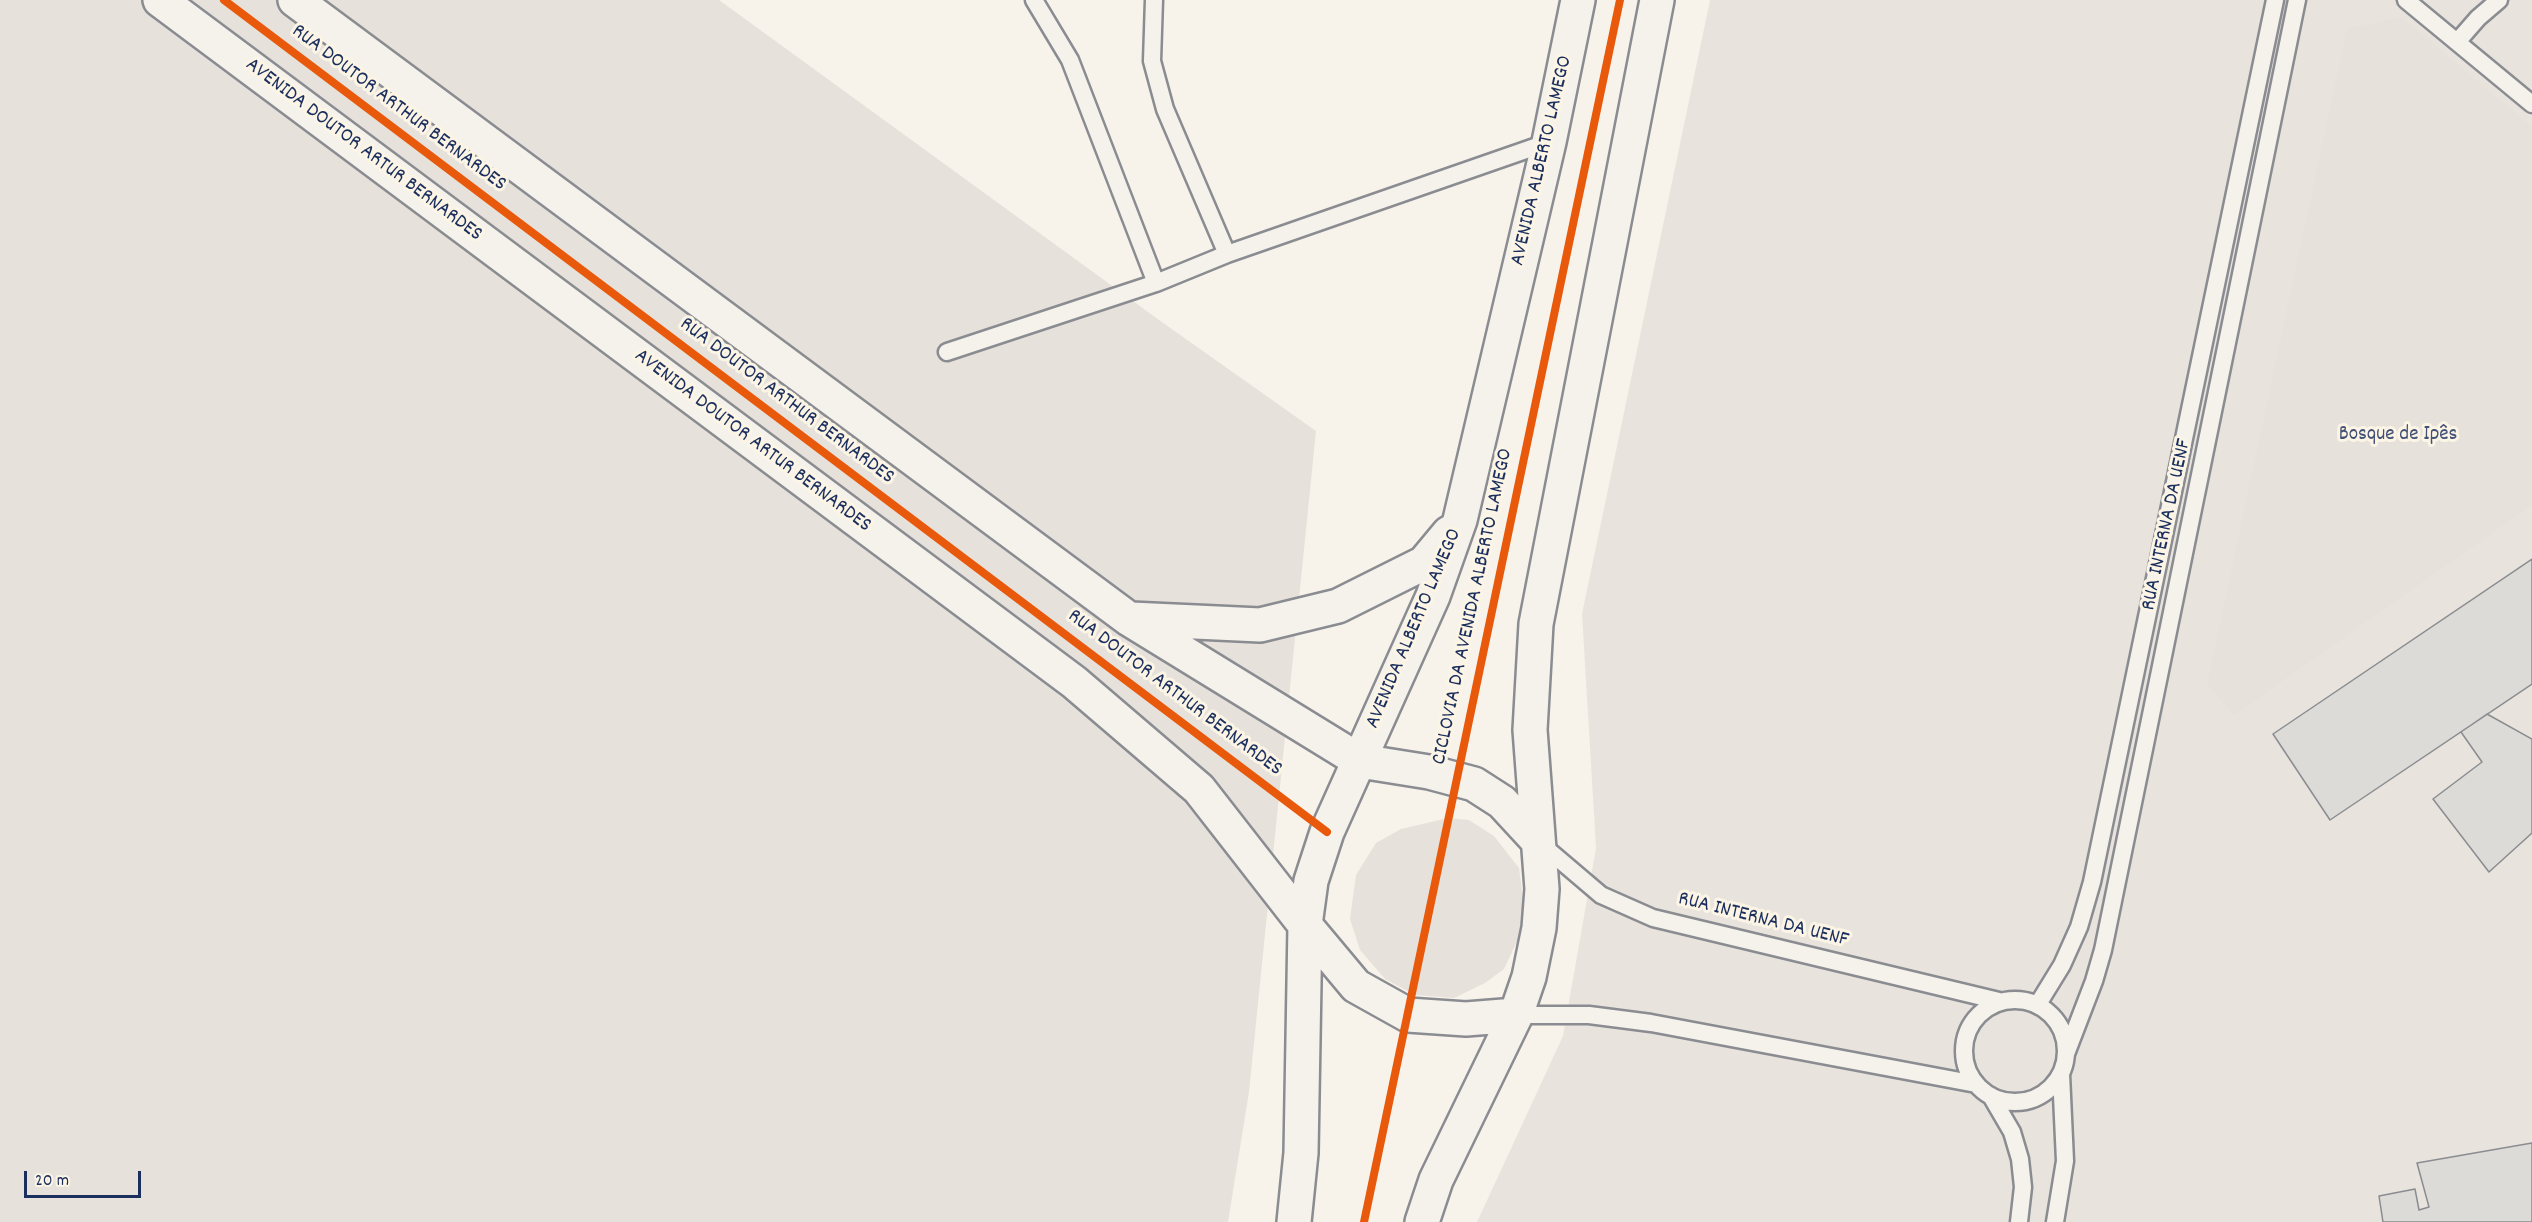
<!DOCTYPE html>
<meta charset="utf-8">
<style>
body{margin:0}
#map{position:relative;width:2532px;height:1222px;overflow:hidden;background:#f7f3ea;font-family:Dekko,sans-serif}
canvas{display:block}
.scale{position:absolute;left:24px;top:1171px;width:117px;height:27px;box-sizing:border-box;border:3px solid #1b2f5e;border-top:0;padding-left:8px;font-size:18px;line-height:21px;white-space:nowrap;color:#1b2f5e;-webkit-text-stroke:4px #fcf5e5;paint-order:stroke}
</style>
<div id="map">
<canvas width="2532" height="1222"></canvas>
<div class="scale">20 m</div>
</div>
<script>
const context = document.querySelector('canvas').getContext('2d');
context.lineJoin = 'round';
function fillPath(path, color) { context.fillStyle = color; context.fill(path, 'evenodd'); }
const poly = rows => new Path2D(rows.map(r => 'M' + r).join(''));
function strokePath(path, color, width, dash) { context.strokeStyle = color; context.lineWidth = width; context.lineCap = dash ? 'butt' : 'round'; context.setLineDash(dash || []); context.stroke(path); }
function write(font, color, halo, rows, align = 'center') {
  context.font = font + ' Dekko,sans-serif'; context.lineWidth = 6; context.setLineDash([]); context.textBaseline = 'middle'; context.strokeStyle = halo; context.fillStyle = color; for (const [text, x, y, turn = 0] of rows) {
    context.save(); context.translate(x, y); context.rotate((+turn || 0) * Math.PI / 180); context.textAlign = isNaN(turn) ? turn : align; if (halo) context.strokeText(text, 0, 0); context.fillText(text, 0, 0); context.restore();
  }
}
fillPath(poly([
 [1710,0,2532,0,2532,1222,1477,1222,1563,1036,1596,848,1582,614]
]), '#e8e4dd');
fillPath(poly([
 [0,0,719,0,1159,320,1316,431,1249,1092,1228,1222,0,1222],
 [2401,17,2532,127,2532,505,2234,715,2207,684,2347,29],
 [1448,818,1469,820,1494,836,1519,868,1524,905,1520,935,1504,969,1485,983,1454,998,1415,995,1385,979,1360,950,1350,919,1356,875,1376,843,1401,829]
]), '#e6e2db');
const building = poly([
 [2532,559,2532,684,2330,820,2273,734,2532,559],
 [2487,714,2532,739,2532,833,2489,872,2433,799,2482,762,2461,732,2487,714],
 [2532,1143,2532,1222,2383,1222,2379,1196,2415,1189,2419,1210,2429,1207,2417,1163,2532,1143]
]);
fillPath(building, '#dddbd7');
strokePath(building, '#8a8c91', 1.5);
const service = poly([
 [1034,0,1070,60,1156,283],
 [1154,0,1152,61,1165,109,1227,254],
 [2406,0,2532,104],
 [2457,42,2478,18,2499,0],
 [947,352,1156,283,1227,254,1549,142],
 [1541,844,1601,895,1653,918,1999,1001],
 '1964 1051a51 51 0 1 1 102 0a51 51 0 1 1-102 0Z',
 [2038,1004,2062,965,2079,927,2092,882,2275,0],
 [1516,1015,1589,1015,1651,1023,1976,1084],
 [2066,1054,2094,981,2103,950,2297,0],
 [1991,1096,2012,1132,2020,1159,2023,1187,2019,1222],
 [2055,1222,2065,1161,2061,1074]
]);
const secondary = poly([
 [160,0,1074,682,1199,789,1305,925,1356,986,1408,1015,1466,1019,1516,1015],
 [295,0,1129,619,1360,761,1429,772,1474,784,1502,802,1538,841],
 [1131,619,1260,625,1338,606,1424,563,1449,533],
 [1294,1222,1301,1153,1305,925,1311,881,1327,832,1433,596,1460,520,1549,142,1578,0],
 [1422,1222,1436,1180,1516,1015,1529,977,1539,928,1542,889,1530,730,1536,624,1657,0]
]);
strokePath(service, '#8a8c91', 21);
strokePath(secondary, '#8a8c91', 38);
strokePath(service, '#f5f2ec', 16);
strokePath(secondary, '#f5f2ec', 33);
strokePath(poly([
 [224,0,1327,832],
 [1364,1222,1620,0]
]), '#e8590c', 8);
write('21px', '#1b2f5e', '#fcf5e5', [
 ["RUA DOUTOR ARTHUR BERNARDES",398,109,37],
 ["AVENIDA DOUTOR ARTUR BERNARDES",363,151,37],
 ["AVENIDA ALBERTO LAMEGO",1543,161,-77],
 ["RUA DOUTOR ARTHUR BERNARDES",786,402,37],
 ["AVENIDA DOUTOR ARTUR BERNARDES",752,442,37],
 ["RUA INTERNA DA UENF",2168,525,-78],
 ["CICLOVIA DA AVENIDA ALBERTO LAMEGO",1474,607,-78],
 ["AVENIDA ALBERTO LAMEGO",1415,629,-67],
 ["RUA DOUTOR ARTHUR BERNARDES",1174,694,37],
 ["RUA INTERNA DA UENF",1763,921,14]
]);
write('21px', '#425176', '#fcf5e5', [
 ["Bosque de Ipês",2398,436]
]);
</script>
